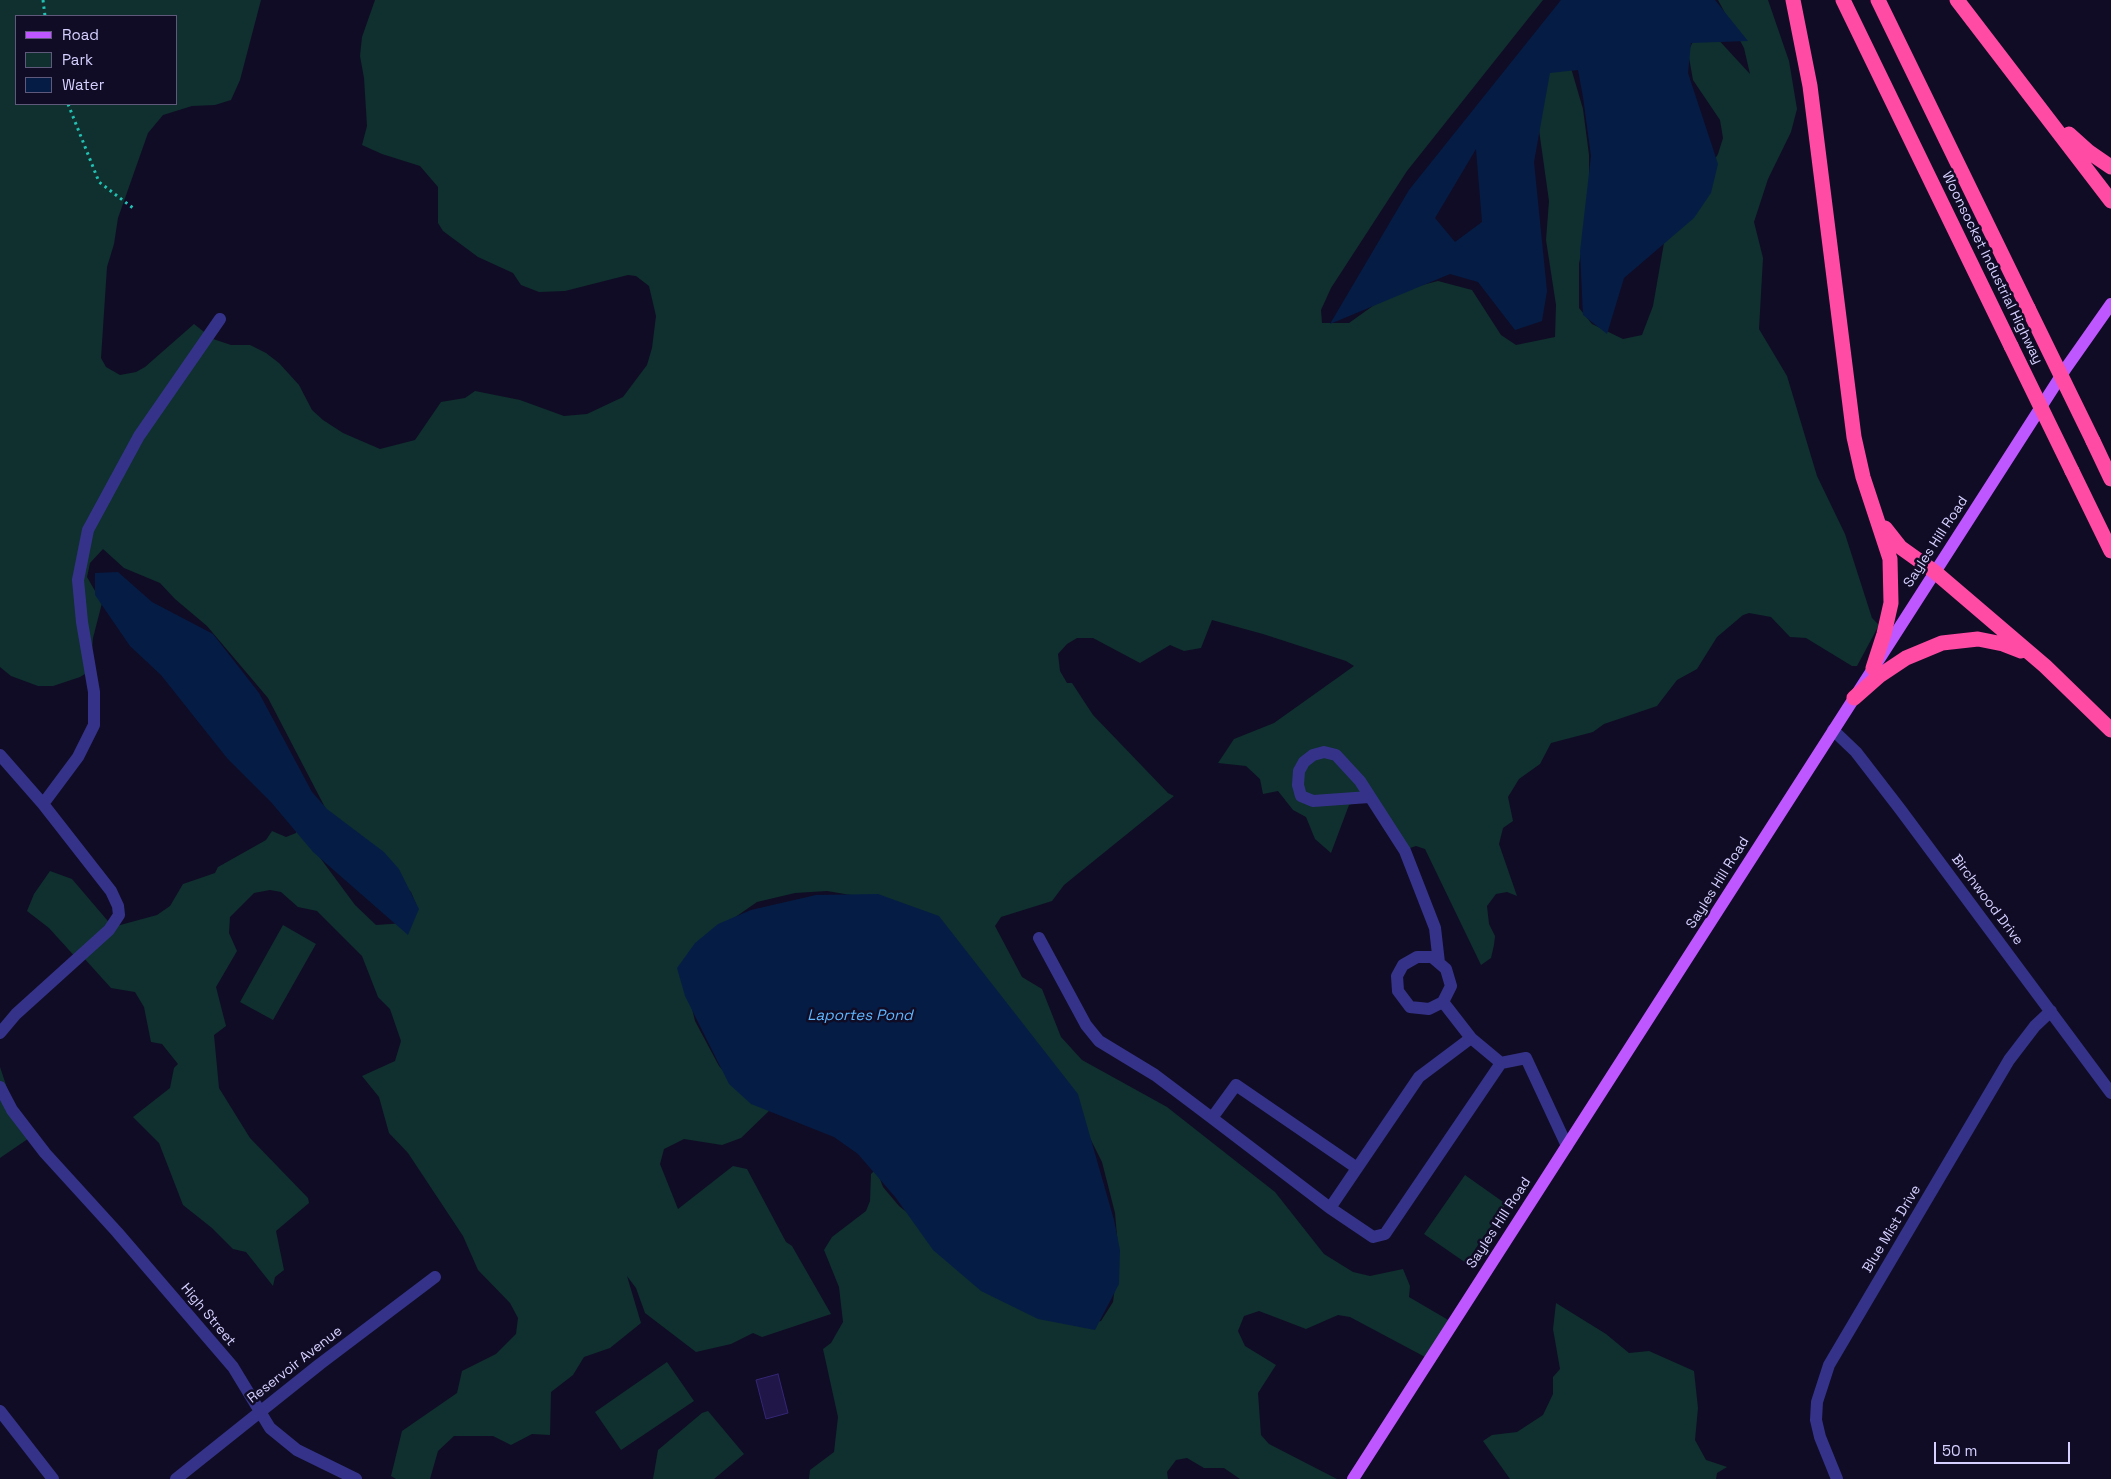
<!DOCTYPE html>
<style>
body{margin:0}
#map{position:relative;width:2111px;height:1479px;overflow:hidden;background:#100c25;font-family:"Space Grotesk",sans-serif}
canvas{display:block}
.legend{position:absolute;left:15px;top:15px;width:162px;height:90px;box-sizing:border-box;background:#100c25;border:1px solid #5f5a7c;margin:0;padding:6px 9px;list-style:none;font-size:15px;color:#d5d0ff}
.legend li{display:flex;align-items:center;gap:10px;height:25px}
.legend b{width:25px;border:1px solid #5f5a7c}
.scale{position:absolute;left:1934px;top:1442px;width:136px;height:22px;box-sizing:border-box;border:2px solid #d5d0ff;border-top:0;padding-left:6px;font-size:15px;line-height:18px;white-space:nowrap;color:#d5d0ff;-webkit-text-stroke:4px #100c25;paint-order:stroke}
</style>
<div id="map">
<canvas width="2111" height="1479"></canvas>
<ul class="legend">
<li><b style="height:6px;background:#be57ff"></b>Road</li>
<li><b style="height:14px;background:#0f302e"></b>Park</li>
<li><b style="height:14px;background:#051d45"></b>Water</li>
</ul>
<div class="scale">50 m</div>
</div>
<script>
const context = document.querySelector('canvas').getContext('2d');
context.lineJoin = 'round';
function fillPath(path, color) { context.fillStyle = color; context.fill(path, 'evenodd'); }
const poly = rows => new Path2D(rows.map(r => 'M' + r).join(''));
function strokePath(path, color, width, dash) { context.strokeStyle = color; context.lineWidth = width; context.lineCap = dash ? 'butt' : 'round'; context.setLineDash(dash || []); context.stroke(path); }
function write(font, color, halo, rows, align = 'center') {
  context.font = font + ' "Space Grotesk",sans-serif'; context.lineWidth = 5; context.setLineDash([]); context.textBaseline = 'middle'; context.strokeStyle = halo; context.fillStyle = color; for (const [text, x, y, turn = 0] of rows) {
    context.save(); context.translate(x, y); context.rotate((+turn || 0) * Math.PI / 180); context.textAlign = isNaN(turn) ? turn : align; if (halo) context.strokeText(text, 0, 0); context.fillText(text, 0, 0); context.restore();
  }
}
fillPath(poly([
 [0,0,261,0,240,80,231,100,215,105,192,106,163,115,148,133,118,218,114,244,107,267,101,358,106,367,120,375,136,372,145,367,194,324,213,339,231,345,250,345,266,353,279,363,299,385,312,410,323,420,343,433,380,449,415,440,441,402,465,398,475,391,520,400,564,416,587,414,623,397,647,365,652,348,656,316,649,286,636,276,628,275,565,291,539,292,521,285,513,273,478,257,443,231,438,223,438,187,420,166,382,154,362,145,367,126,364,78,360,56,362,37,375,0,1543,0,1407,171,1331,288,1321,310,1322,323,1349,323,1391,293,1438,281,1472,290,1501,335,1516,345,1555,337,1556,305,1546,240,1549,201,1539,130,1545,61,1571,68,1583,109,1589,155,1589,210,1579,264,1579,308,1592,324,1623,339,1642,335,1653,306,1664,243,1718,154,1723,138,1720,120,1693,80,1688,52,1697,33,1714,35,1750,74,1744,48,1718,0,1768,0,1789,61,1797,109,1791,132,1768,179,1754,222,1763,258,1759,329,1787,376,1817,476,1845,534,1872,618,1879,625,1857,666,1852,666,1806,638,1790,637,1771,617,1749,613,1743,615,1717,637,1697,669,1677,680,1657,706,1604,724,1593,732,1551,743,1540,764,1519,779,1508,797,1513,821,1503,828,1499,844,1517,896,1507,892,1496,894,1487,906,1489,924,1495,936,1494,945,1491,958,1481,965,1425,849,1416,846,1401,851,1366,799,1349,805,1331,853,1315,839,1306,817,1293,810,1278,791,1263,794,1260,779,1246,766,1218,763,1234,739,1274,723,1354,666,1346,661,1263,634,1212,620,1201,648,1184,651,1170,645,1140,663,1093,638,1077,638,1067,644,1058,654,1060,671,1067,683,1072,683,1093,715,1168,793,1174,796,1064,885,1052,901,1001,917,995,926,1022,977,1042,989,1061,1037,1082,1060,1167,1107,1275,1192,1324,1254,1353,1272,1370,1276,1403,1269,1410,1286,1409,1297,1450,1321,1427,1358,1350,1317,1338,1315,1306,1329,1259,1311,1244,1316,1238,1331,1245,1346,1276,1365,1258,1393,1261,1435,1269,1444,1337,1479,1240,1479,1224,1468,1204,1468,1187,1458,1176,1460,1167,1472,1168,1479,809,1479,810,1470,834,1452,838,1417,823,1349,831,1343,843,1322,839,1287,824,1250,832,1237,866,1211,870,1201,871,1174,876,1169,883,1187,899,1206,965,1259,1088,1324,1101,1321,1113,1302,1119,1258,1115,1213,1102,1162,1062,1082,886,901,827,891,795,893,757,902,734,918,687,988,695,1021,719,1066,742,1092,771,1109,741,1138,722,1145,684,1139,664,1149,660,1164,678,1209,733,1166,747,1169,786,1242,792,1246,831,1314,762,1337,753,1333,731,1344,696,1352,645,1313,636,1288,627,1276,641,1323,610,1348,584,1357,573,1375,551,1392,550,1435,532,1434,511,1445,493,1436,454,1436,438,1451,430,1479,396,1479,391,1476,402,1431,457,1393,462,1371,496,1354,516,1334,518,1318,510,1303,478,1270,463,1236,408,1153,389,1133,379,1097,362,1076,395,1061,401,1041,390,1009,378,997,362,956,317,911,298,907,281,892,270,890,254,893,230,917,229,933,237,951,216,987,226,1026,214,1035,219,1088,250,1138,308,1198,309,1203,276,1231,284,1270,275,1277,273,1286,246,1252,233,1249,212,1228,183,1205,159,1143,133,1117,170,1088,174,1068,178,1064,162,1044,151,1042,144,1007,135,992,111,988,83,957,78,960,49,928,27,911,34,894,50,871,72,879,113,927,157,915,170,906,183,884,215,873,218,867,266,840,272,831,286,837,296,833,298,828,355,905,376,925,405,923,416,904,411,892,384,866,340,836,268,698,207,626,175,599,160,583,124,568,103,549,90,563,87,577,102,603,93,638,90,671,80,677,53,686,38,686,11,676,0,667],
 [16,16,176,16,176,104,16,104],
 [283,925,316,944,273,1020,240,1002],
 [0,1067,11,1100,35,1134,0,1158],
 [1465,1175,1506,1204,1466,1263,1424,1234],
 [1556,1303,1606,1334,1629,1353,1649,1351,1694,1371,1698,1408,1695,1440,1706,1460,1727,1467,1717,1473,1716,1479,1510,1479,1483,1441,1492,1435,1517,1432,1543,1415,1553,1394,1553,1377,1560,1369,1553,1329],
 [667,1362,694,1401,621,1450,595,1412],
 [708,1411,744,1454,714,1479,653,1479,658,1450,702,1413]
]), '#0f302e');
fillPath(poly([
 [1561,0,1715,0,1748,41,1691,43,1688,73,1718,164,1711,193,1694,218,1624,278,1607,334,1583,315,1580,251,1591,156,1583,97,1578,70,1550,73,1534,162,1547,291,1542,321,1515,330,1478,282,1450,274,1330,324,1409,190],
 [1476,149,1482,222,1455,242,1435,218],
 [118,572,152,602,213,634,259,693,312,792,327,809,384,852,399,869,419,909,408,935,313,852,271,802,227,758,161,675,130,646,95,595,95,573],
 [878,894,939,916,1078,1094,1114,1220,1120,1250,1119,1284,1095,1330,1038,1319,981,1291,933,1250,896,1198,858,1154,834,1137,751,1104,729,1084,685,996,677,968,695,943,718,924,751,910,816,895]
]), '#051d45');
const building = poly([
 [778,1374,788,1413,766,1419,756,1380,778,1374]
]);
fillPath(building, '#201648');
strokePath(building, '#352676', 1);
strokePath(poly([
 [43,0,45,16],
 [68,104,99,182,133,208]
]), '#23c0b4', 3, [2.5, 4]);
strokePath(poly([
 [1833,730,1856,752,1900,809,2111,1093],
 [0,755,43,804,111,891,118,906,119,915,109,930,16,1014,0,1033],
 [1369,797,1313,801,1301,796,1298,785,1299,771,1304,762,1313,755,1324,752,1336,755,1360,781,1405,851,1435,928,1439,963],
 [43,804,78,757,94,725,94,692,82,622,78,580,88,530,139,436,220,319],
 [1039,938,1086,1025,1099,1041,1155,1075,1212,1118],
 [1443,1002,1451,986,1446,969,1432,957,1417,957,1403,965,1397,976,1398,991,1410,1007,1429,1009,1443,1002,1471,1038,1501,1063],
 [1471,1038,1419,1077,1330,1208,1373,1237,1385,1234,1501,1063,1526,1058,1567,1146],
 [0,1087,12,1110,45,1153,117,1232,233,1367,270,1428,297,1450,356,1479],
 [1330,1208,1212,1118,1236,1085,1357,1168],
 [0,1411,53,1479],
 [176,1479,320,1364,435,1277],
 [1837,1479,1820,1437,1816,1420,1817,1402,1829,1365,2009,1060,2035,1026,2051,1011]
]), '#353389', 12);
strokePath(poly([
 [1353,1479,2066,368,2111,304]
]), '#be57ff', 12);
strokePath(poly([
 [1793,0,1810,86,1854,437,1863,477,1890,559,1891,603,1884,634,1873,668],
 [1843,0,2011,346],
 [1878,0,2028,308],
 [1957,0,2111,201],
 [2069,134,2089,152,2111,167],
 [2093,441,2111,479],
 [2072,471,2111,551],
 [1885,528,1900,547,1935,572,2045,666,2111,730],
 [1854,698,1879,676,1906,658,1942,643,1978,639,2003,644,2021,651]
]), '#ff4ba4', 15);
strokePath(poly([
 [2028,308,2093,441],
 [2011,346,2072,471]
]), '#ff4ba4', 15);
write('14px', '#d5d0ff', '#100c25', [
 ["Woonsocket Industrial Highway",1992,268,64],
 ["Sayles Hill Road",1936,542,-57],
 ["Sayles Hill Road",1718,883,-58],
 ["Birchwood Drive",1987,900,53],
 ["Sayles Hill Road",1499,1223,-57],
 ["Blue Mist Drive",1892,1229,-59],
 ["High Street",208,1315,50],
 ["Reservoir Avenue",295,1365,-38]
]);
write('italic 15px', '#5eb7ff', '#100c25', [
 ["Laportes Pond",860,1016]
]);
</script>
